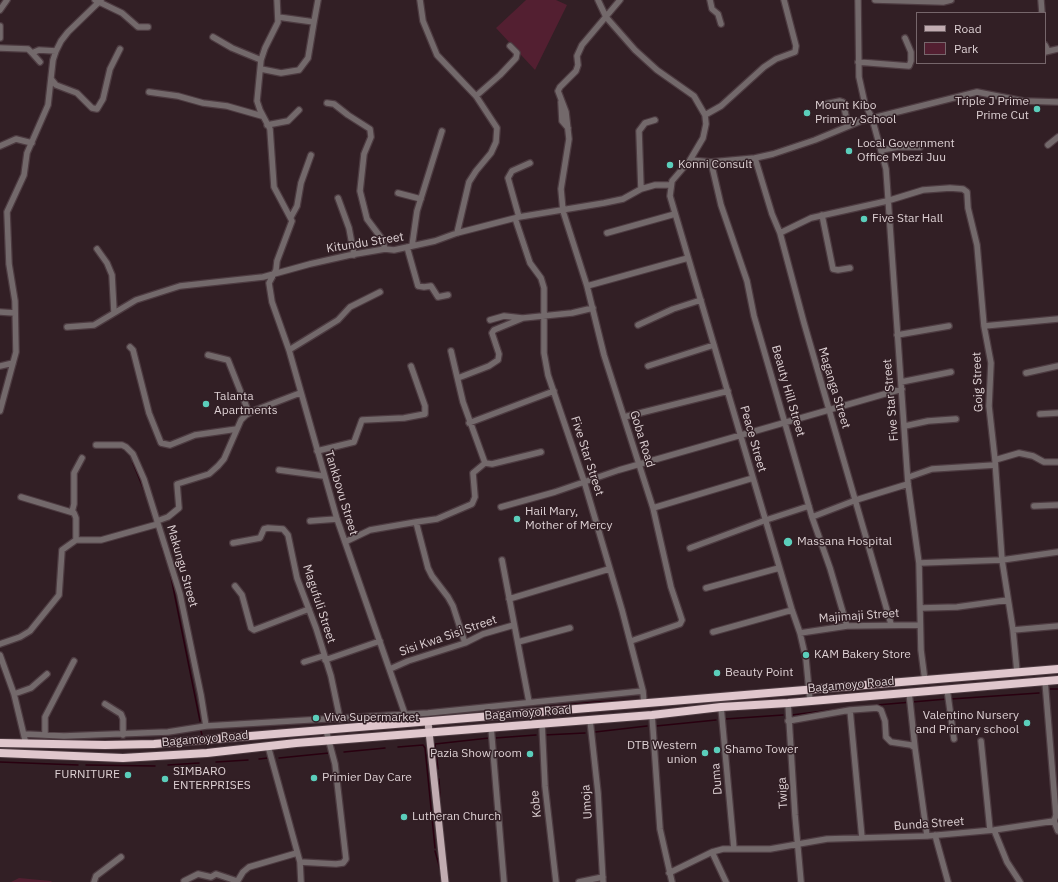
<!DOCTYPE html>
<style>
body{margin:0}
#map{position:relative;width:1058px;height:882px;overflow:hidden;background:#321f25;font-family:"IBM Plex Sans",sans-serif}
canvas{display:block}
.legend{position:absolute;left:916px;top:12px;width:130px;height:52px;box-sizing:border-box;background:#321f25;border:1px solid #76666b;margin:0;padding:5px 7px;list-style:none;font-size:12px;color:#ddd0d3}
.legend li{display:flex;align-items:center;gap:8px;height:20px}
.legend b{width:20px;border:1px solid #76666b}
</style>
<div id="map">
<canvas width="1058" height="882"></canvas>
<ul class="legend">
<li><b style="height:5px;background:#c1acb1"></b>Road</li>
<li><b style="height:11px;background:#531f31"></b>Park</li>
</ul>
</div>
<script>
const context = document.querySelector('canvas').getContext('2d');
context.lineJoin = 'round';
function fillPath(path, color) { context.fillStyle = color; context.fill(path, 'evenodd'); }
const poly = rows => new Path2D(rows.map(r => 'M' + r).join(''));
function strokePath(path, color, width, dash) { context.strokeStyle = color; context.lineWidth = width; context.lineCap = dash ? 'butt' : 'round'; context.setLineDash(dash || []); context.stroke(path); }
function write(font, color, halo, rows, align = 'center') {
  context.font = font + ' "IBM Plex Sans",sans-serif'; context.lineWidth = 3; context.setLineDash([]); context.textBaseline = 'middle'; context.strokeStyle = halo; context.fillStyle = color; for (const [text, x, y, turn = 0] of rows) {
    context.save(); context.translate(x, y); context.rotate((+turn || 0) * Math.PI / 180); context.textAlign = isNaN(turn) ? turn : align; if (halo) context.strokeText(text, 0, 0); context.fillText(text, 0, 0); context.restore();
  }
}
fillPath(poly([
 [526,0,556,0,567,5,535,70,496,28],
 [19,878,51,881,52,882,11,882]
]), '#531f31');
strokePath(poly([
 [133,463,146,495],
 [162,548,168,565],
 [170,572,200,721],
 [1050,689,1058,689],
 [951,699,1039,693],
 [865,706,947,699],
 [546,707,595,702,634,700],
 [792,715,839,709],
 [725,719,783,715],
 [656,726,716,720],
 [201,731,202,735],
 [595,732,647,726],
 [544,735,585,733],
 [182,738,218,735],
 [495,738,536,735],
 [398,747,423,745,425,748,435,848],
 [344,752,385,748],
 [279,758,329,753],
 [259,759,268,758],
 [0,762,78,765],
 [216,762,248,760],
 [86,765,155,766],
 [168,765,199,763],
 [438,769,435,744,489,738],
 [439,779,440,797],
 [435,851,440,869]
]), '#290010', 1.5);
const minor = poly([
 [95,0,122,13,138,27,148,27],
 [277,0,278,22,265,48,261,60,257,101,260,110,270,129,274,187,292,221,277,261,276,270,269,283,272,302,289,350,337,519,405,714],
 [420,0,423,21,437,55,476,96,497,128,496,142,491,153,476,171,469,182,457,233],
 [598,0,606,17,635,50,657,70,694,96,705,115,706,124,703,138,690,160,672,181,670,196,792,610,800,633,806,659,810,701],
 [620,0,582,45,577,56,578,65,576,71,560,87,558,91,566,112,569,139,561,189,563,211,587,286,604,355,653,508,671,587,682,620,680,624,631,641],
 [710,0,712,9,718,14,721,24],
 [858,0,859,77,865,104,872,118,886,169,908,484,919,563,921,650,925,681],
 [875,0,943,2,951,0],
 [1041,0,1042,13],
 [0,10,7,0],
 [278,17,314,22,318,0],
 [0,26,0,38],
 [213,37,232,48,261,60],
 [1045,45,1048,51],
 [0,48,28,49,32,53,39,50,56,51],
 [1045,52,1058,49],
 [32,53,40,62],
 [858,62,909,66,911,61,911,52,905,38],
 [261,69,281,73,299,70,308,58,314,22],
 [52,80,56,85,77,93,92,108,97,109,103,99,110,69,120,49],
 [149,92,178,96,203,103,227,106,262,116],
 [476,96,500,75,516,58,517,53,510,46],
 [561,102,562,121,568,128],
 [327,103,334,104,348,115,370,129,371,137,364,154,360,191,367,219,382,239,385,249],
 [821,105,840,101,843,102,848,126],
 [705,115,721,106,764,67,776,59,795,52,796,46,784,0],
 [267,125,288,121,299,110],
 [1048,145,1058,137],
 [0,146,16,139,32,143],
 [881,150,898,147,920,147],
 [755,158,772,214,780,233,804,323,891,624],
 [690,160,711,162,755,158,773,154,815,140,861,121,977,92,1023,101,1058,102],
 [711,162,721,205,747,281,754,316,812,517,830,568,847,626],
 [641,189,639,131,645,123,655,120],
 [398,193,421,199],
 [338,198,349,228,354,255],
 [822,215,833,269,838,270,850,268],
 [291,217,297,206,301,183,311,155],
 [519,217,508,178,512,171,530,163],
 [515,218,530,263,541,278,544,288,544,353,548,375,584,481,622,610,643,691,644,703],
 [607,233,675,214],
 [780,233,811,218,887,201,923,190,950,188,963,189,967,192,968,208,977,245,984,326,991,363,989,406,995,460,1002,560,1013,630,1017,672],
 [412,246,417,211,442,131],
 [407,247,418,286,424,287,431,286,438,297,448,295],
 [97,249,107,263,112,275,114,312],
 [587,286,688,258],
 [0,312,15,313],
 [490,320,504,316,522,318],
 [638,325,673,309,701,300],
 [984,326,1058,319],
 [67,327,94,325,136,300,180,286,263,277,310,264,350,255,385,249,394,250,435,241,457,233,519,217,604,203,623,199,641,189,655,185,671,185],
 [897,335,949,326],
 [130,347,133,350,149,413,161,443,170,445,195,435,237,429],
 [289,350,338,320,350,307,380,292],
 [451,351,463,402,485,463],
 [208,355,228,360,249,413],
 [0,366,13,363],
 [648,366,714,345],
 [1026,373,1058,366],
 [458,378,489,366,498,360,499,354,492,333,494,330,523,318,572,313,593,308],
 [901,382,951,372],
 [0,411,16,352,15,301,9,264,7,212,24,175,27,153,48,105,53,60,56,51,61,41,68,32,101,0],
 [1040,414,1058,413],
 [624,417,728,391],
 [469,423,554,391],
 [905,426,928,421,956,419],
 [96,445,122,445,126,447,133,454,144,479,180,594,201,695,206,726],
 [317,451,354,442,362,420,404,418,425,414,425,406,411,366],
 [995,460,1019,453,1033,456,1044,462,1058,462],
 [485,463,492,464,541,452],
 [279,470,324,476],
 [909,477,932,469,995,465],
 [1034,506,1058,505],
 [501,507,555,492,619,470,902,389],
 [653,508,753,478],
 [72,512,74,504,74,473,82,458],
 [812,517,856,500,908,484],
 [157,521,168,517,179,508,177,484,209,474,218,466,224,459,241,420,246,415,253,411,300,393],
 [310,521,337,519],
 [416,522,437,519,472,504,475,497,473,473,485,463],
 [76,540,101,540,158,524],
 [345,542,370,530,416,522,428,568,432,576,448,597,453,606,465,643],
 [233,543,260,538,264,529,268,528,283,529,288,535,297,578,316,628,331,676,340,719],
 [690,548,766,520,809,506],
 [502,560,529,702],
 [919,563,1002,560,1058,552],
 [235,586,242,595,251,628,254,630,309,609],
 [706,588,779,568],
 [509,599,609,569],
 [921,608,957,607,1008,600],
 [1013,630,1058,626],
 [713,632,792,610],
 [800,633,847,626,920,625],
 [518,642,570,628],
 [0,644,20,637,30,631,59,595,62,550,76,540,76,518,74,513,21,497],
 [0,655,14,694,26,744],
 [325,660,380,641],
 [304,662,323,656],
 [390,669,408,661,465,643,483,634,514,625],
 [947,689,954,739],
 [909,692,915,748],
 [14,694,31,688,47,674],
 [788,703,795,815,801,882],
 [105,704,121,714,123,719,123,735],
 [721,707,734,849],
 [850,710,862,838],
 [652,715,660,829,672,882],
 [590,720,598,793,603,882],
 [788,721,850,710,877,708,881,710,885,721,886,737,891,742,911,745,915,748,927,836],
 [542,724,545,786,556,882],
 [491,727,504,882],
 [25,734,64,736,168,732,206,726,428,713,643,691],
 [45,735,45,717,74,661],
 [981,741,990,830],
 [268,746,300,862,301,882],
 [1054,821,1058,831],
 [994,830,1007,862,1020,882],
 [935,835,948,882],
 [712,852,726,882],
 [300,862,336,864,343,863,346,859,335,764,326,730],
 [669,873,712,852,723,849,770,849,827,839,927,836,994,830,1054,821,1056,815,1045,681],
 [184,881,198,874,211,877,216,874,237,881],
 [94,882,96,876,121,857],
 [237,882,243,872,249,867,297,853],
 [579,882,603,877]
]);
const major = poly([
 [428,722,445,882]
]);
const highway = poly([
 [0,743,105,745,154,744,1058,669],
 [0,753,123,758,207,753,296,743,652,715,721,707,788,703,1058,680]
]);
strokePath(minor, '#4d3b41', 8);
strokePath(major, '#4d3b41', 9);
strokePath(highway, '#4d3b41', 10);
strokePath(minor, '#73696b', 5.5);
strokePath(major, '#c1acb1', 7);
strokePath(highway, '#e0c7cd', 8);
for (const [x, y, r, color] of [
 [1037,109,4,"#5bcebb"],
 [807,113,4,"#5bcebb"],
 [849,151,4,"#5bcebb"],
 [670,165,4,"#5bcebb"],
 [864,219,4,"#5bcebb"],
 [206,404,4,"#5bcebb"],
 [517,519,4,"#5bcebb"],
 [788,542,5,"#5bcebb"],
 [806,655,4,"#5bcebb"],
 [717,673,4,"#5bcebb"],
 [316,718,4,"#5bcebb"],
 [1027,723,4,"#5bcebb"],
 [717,750,4,"#5bcebb"],
 [705,753,4,"#5bcebb"],
 [530,754,4,"#5bcebb"],
 [128,775,4,"#5bcebb"],
 [314,778,4,"#5bcebb"],
 [165,779,4,"#5bcebb"],
 [404,817,4,"#5bcebb"]
]) { const dot = new Path2D(); dot.arc(x, y, r, 0, 2 * Math.PI); context.fillStyle = color; context.fill(dot); strokePath(dot, '#321f25', 1.5); }
write('12px', '#ddd0d3', '#321f25', [
 ["Triple J Prime",1029,102,"right"],
 ["Prime Cut",1029,116,"right"],
 ["Mount Kibo",815,106],
 ["Primary School",815,120],
 ["Local Government",857,144],
 ["Office Mbezi Juu",857,158],
 ["Konni Consult",678,165],
 ["Five Star Hall",872,219],
 ["Talanta",214,397],
 ["Apartments",214,411],
 ["Hail Mary,",525,512],
 ["Mother of Mercy",525,526],
 ["Massana Hospital",797,542],
 ["KAM Bakery Store",814,655],
 ["Beauty Point",725,673],
 ["Valentino Nursery",1019,716,"right"],
 ["and Primary school",1019,730,"right"],
 ["Viva Supermarket",324,718],
 ["DTB Western",697,746,"right"],
 ["union",697,760,"right"],
 ["Shamo Tower",725,750],
 ["Pazia Show room",522,754,"right"],
 ["SIMBARO",173,772],
 ["ENTERPRISES",173,786],
 ["FURNITURE",120,775,"right"],
 ["Primier Day Care",322,778],
 ["Lutheran Church",412,817]
], 'left');
write('12px', '#ddd0d3', '#321f25', [
 ["Kitundu Street",365,243,-9],
 ["Goig Street",978,382,-92],
 ["Maganga Street",834,388,73],
 ["Beauty Hill Street",788,391,74],
 ["Five Star Street",891,400,-95],
 ["Goba Road",642,439,73],
 ["Peace Street",753,439,74],
 ["Five Star Street",587,456,72],
 ["Tankbovu Street",341,493,73],
 ["Makungu Street",182,566,74],
 ["Magufuli Street",319,604,72],
 ["Majimaji Street",859,616,-4],
 ["Sisi Kwa Sisi Street",448,636,-19],
 ["Bagamoyo Road",851,685,-5],
 ["Bagamoyo Road",528,713,-4],
 ["Bagamoyo Road",205,739,-5],
 ["Duma",717,779,-95],
 ["Twiga",783,793,-93],
 ["Umoja",587,802,-94],
 ["Kobe",536,804,-96],
 ["Bunda Street",929,824,-4]
]);
</script>
